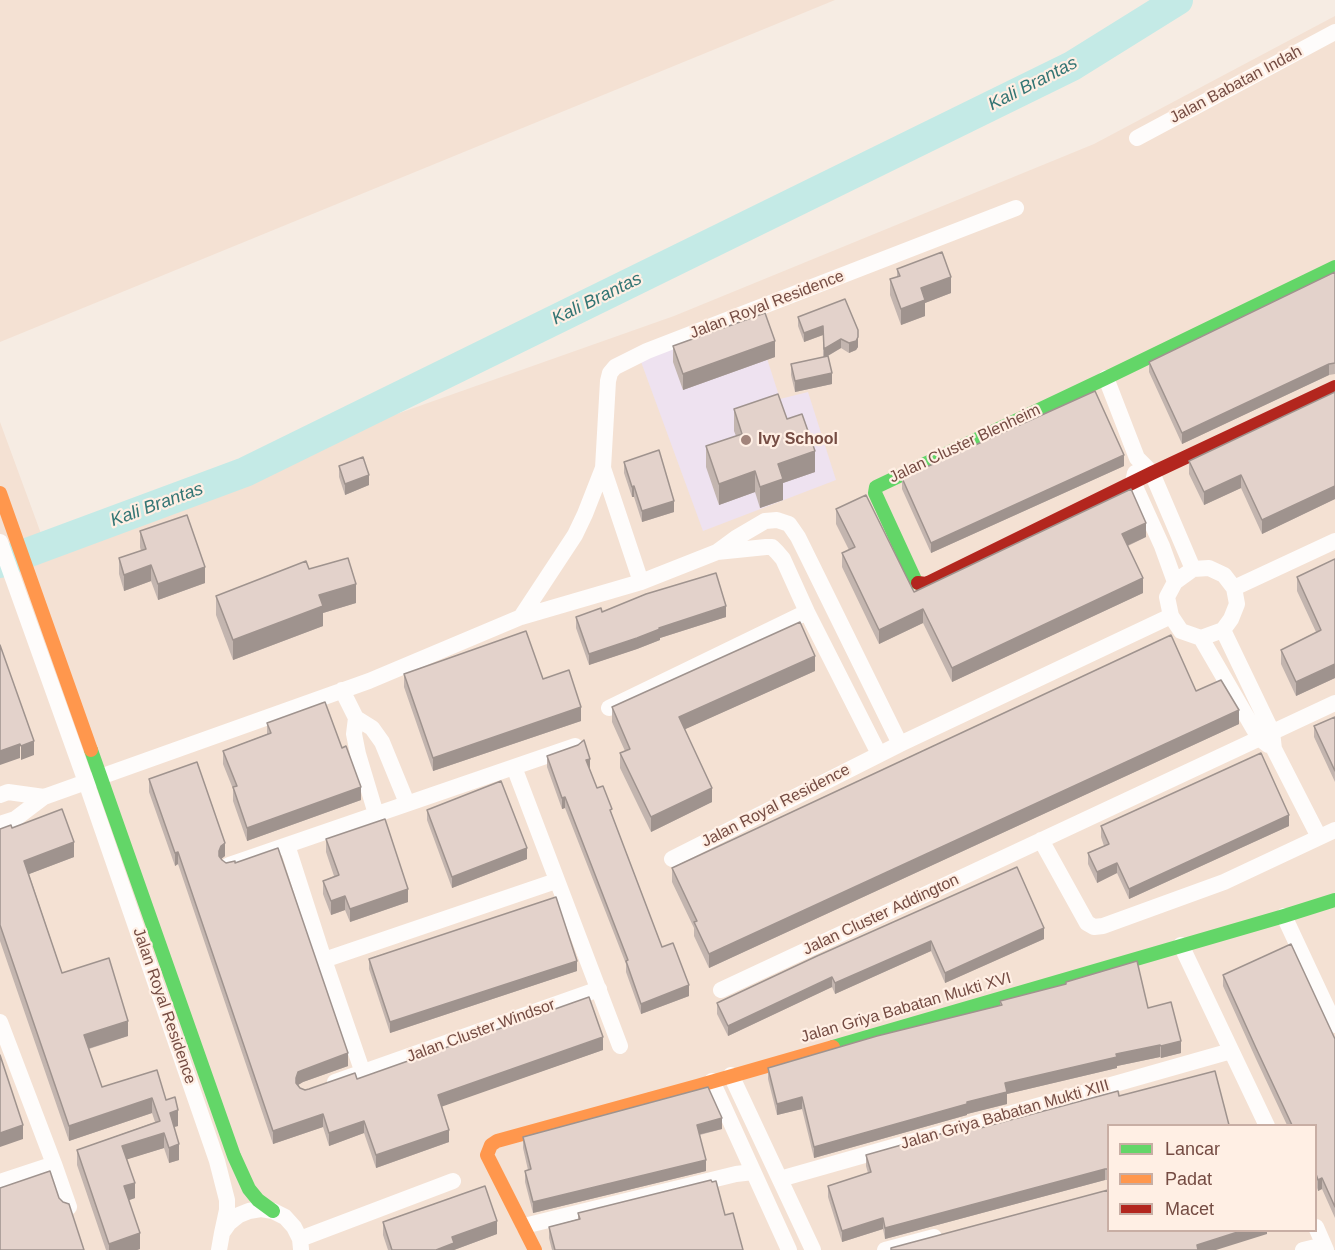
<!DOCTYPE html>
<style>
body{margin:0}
#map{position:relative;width:1335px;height:1250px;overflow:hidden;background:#f6ece3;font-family:Helvetica,sans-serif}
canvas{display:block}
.legend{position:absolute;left:1107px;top:1124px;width:210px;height:108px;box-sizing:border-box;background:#ffefe4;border:2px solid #c8aea4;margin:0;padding:8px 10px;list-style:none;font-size:18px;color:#754c43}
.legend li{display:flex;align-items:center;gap:12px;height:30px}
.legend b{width:30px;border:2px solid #c8aea4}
</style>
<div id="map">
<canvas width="1335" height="1250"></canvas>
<ul class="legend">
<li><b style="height:8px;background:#63d668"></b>Lancar</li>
<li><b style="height:8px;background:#ff974d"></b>Padat</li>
<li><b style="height:8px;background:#b3261e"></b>Macet</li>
</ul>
</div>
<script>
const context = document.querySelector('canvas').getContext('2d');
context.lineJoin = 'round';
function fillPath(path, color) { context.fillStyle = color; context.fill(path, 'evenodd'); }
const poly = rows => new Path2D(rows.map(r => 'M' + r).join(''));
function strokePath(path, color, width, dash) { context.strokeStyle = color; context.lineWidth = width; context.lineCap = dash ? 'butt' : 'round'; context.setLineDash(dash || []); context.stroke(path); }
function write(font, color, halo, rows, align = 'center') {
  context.font = font + ' Helvetica,sans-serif'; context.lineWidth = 4.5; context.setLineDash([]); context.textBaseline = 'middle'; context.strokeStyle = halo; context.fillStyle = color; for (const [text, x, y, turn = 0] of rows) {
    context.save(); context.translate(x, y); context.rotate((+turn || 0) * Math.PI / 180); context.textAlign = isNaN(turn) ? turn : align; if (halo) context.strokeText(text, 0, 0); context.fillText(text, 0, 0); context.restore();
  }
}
fillPath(poly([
 [0,0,835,0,0,342],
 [1335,16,1335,1250,0,1250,0,422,43,539,674,316,1094,144],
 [1108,1126,1316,1126,1316,1230,1108,1230]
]), '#f4e1d3');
fillPath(poly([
 [754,318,780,399,808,392,836,480,703,531,640,359]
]), '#eee2f0');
strokePath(poly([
 [0,563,245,472,1072,66,1178,0]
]), '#c4eae6', 30);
strokePath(poly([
 [1137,138,1335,32],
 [1106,378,1137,458,1152,473,1193,569],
 [603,468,641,582],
 [1135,473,1133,482,1162,546,1175,582],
 [0,542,86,782,217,1161,227,1200,227,1210,222,1233],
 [1209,568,1224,575,1234,588,1237,604,1231,619,1223,630,1201,638,1181,631,1171,616,1167,597,1175,582,1193,569,1209,568],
 [1234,588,1335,541],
 [521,617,575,535,585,514,603,468,608,381,610,373,615,367,647,351,1016,208],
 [1223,630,1272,732,1274,749,1319,837],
 [1201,638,1259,738,1268,745],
 [342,690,356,718,372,728,382,742,407,803],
 [609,708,807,612],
 [356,718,354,734,358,754,376,814],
 [879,754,807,612,783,559,777,552,772,547,766,547,717,552,736,538,765,521,777,520,789,524,798,537,900,744],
 [514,767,620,1046],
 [0,795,8,792,44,797],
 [0,824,15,819,44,797,369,681,521,617,641,582,717,552],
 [1041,840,1087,923,1094,927,1103,926,1224,882,1335,830],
 [287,845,324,960,363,1073],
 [672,859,900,744,1171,616],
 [229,865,575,746],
 [1284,916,1335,1025],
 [1181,945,1267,1126],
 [324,960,556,881],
 [721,990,1335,703],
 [0,1022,54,1164,69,1207],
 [731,1075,813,1250],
 [712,1081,789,1250],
 [335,1082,599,989],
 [780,1179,1231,1051],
 [0,1182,54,1164],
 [524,1226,736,1174,753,1172],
 [1316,1227,1326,1250],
 [300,1239,453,1181],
 [219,1250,222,1233,229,1223,239,1215,249,1211,261,1209,273,1211,285,1217,294,1227,300,1239,301,1249],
 [885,1250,934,1237],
 [1303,1250,1324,1245]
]), '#fefcfb', 16);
strokePath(poly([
 [918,583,916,582,875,493,876,487,1106,378,1335,267],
 [91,750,234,1156,249,1189,258,1200,273,1211],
 [833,1047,1284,916,1335,900]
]), '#63d668', 14);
strokePath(poly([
 [0,493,91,750],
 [535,1250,487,1155,491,1145,497,1141,697,1086,833,1047]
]), '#ff974d', 14);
strokePath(poly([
 [918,583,926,584,1152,473,1335,387]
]), '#b3261e', 14);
fillPath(poly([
 [897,269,951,293,925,303,925,316,901,325,890,295,890,279,897,277],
 [1335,272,1335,374,1329,375,1182,444,1149,372,1149,362],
 [798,317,858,347,856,350,849,353,841,348,828,356,832,384,795,392,791,375,791,364,823,357,823,335,804,342,798,326],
 [673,346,775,357,683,390,673,362],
 [1335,392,1335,499,1262,534,1241,488,1204,505,1189,474,1189,461],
 [734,409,787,419,815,472,783,483,783,500,760,508,755,492,719,505,706,467,706,446,736,436,734,431],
 [624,462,674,512,642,522,634,497,632,497,624,473],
 [339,466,369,485,345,495,339,477],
 [1124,466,931,553,902,489,902,478],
 [836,509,914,592,1146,537,1128,546,1143,593,952,682,923,623,879,644,842,567,842,553,849,550,836,524],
 [140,531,205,583,158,600,151,581,124,591,119,574,119,558,141,551,140,547],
 [1335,559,1335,678,1296,696,1281,664,1281,650,1316,632,1297,591,1297,577],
 [309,569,356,603,323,613,323,626,233,660,216,615,216,596],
 [602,612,726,617,660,638,660,640,637,649,589,665,576,628,576,617],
 [815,671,685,729,712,802,651,832,620,768,620,753,625,751,612,722,612,707],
 [404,674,543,679,581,721,433,771,404,687],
 [1196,691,1239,724,709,968,694,936,694,928,672,882,672,868],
 [1335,717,1335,782,1314,737,1314,726],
 [267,723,342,748,361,800,247,841,233,801,233,789,223,764,223,751,267,734],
 [547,756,590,770,597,788,612,815,662,947,689,996,641,1014,626,972,626,964,565,808,562,809,547,767],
 [149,779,225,856,221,859,348,1066,303,1082,298,1085,300,1088,305,1090,309,1089,357,1079,603,1050,441,1106,449,1142,376,1168,364,1133,329,1146,323,1127,273,1144,178,864,175,866,149,792],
 [427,810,527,859,452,888,427,820],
 [1101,826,1289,826,1129,899,1117,873,1097,883,1088,864,1088,853,1104,846,1101,837],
 [12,828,74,857,29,874,62,973,128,1036,89,1049,102,1087,166,1100,178,1126,174,1127,179,1160,169,1163,164,1148,127,1159,135,1198,129,1200,140,1249,137,1250,106,1250,77,1165,77,1150,155,1122,152,1113,69,1141,0,941,0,829],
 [326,839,408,902,350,922,345,910,331,915,323,894,323,881,334,876,326,852],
 [1017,867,1044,939,945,983,931,951,835,994,832,987,728,1036,717,1014,717,1003],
 [369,959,577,971,390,1033,369,969],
 [1223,975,1335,1039,1335,1218,1322,1189,1318,1191,1316,1185,1316,1125,1287,1125,1256,1059,1223,986],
 [1000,1001,1148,1008,1181,1053,1161,1058,1160,1057,1117,1066,1117,1068,1007,1094,1007,1104,967,1114,967,1115,814,1158,802,1109,777,1115,768,1079,768,1068,1000,1006],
 [1108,1125,1108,1180,1105,1180,885,1239,883,1229,842,1242,828,1197,828,1186,868,1173,866,1166,866,1155,973,1130],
 [722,1129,700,1135,706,1171,533,1213,525,1182,525,1171,528,1170,523,1148,523,1137],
 [578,1213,725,1215,743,1250,552,1250,549,1238,549,1227,578,1219],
 [383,1222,497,1234,454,1250,388,1250,383,1235]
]), '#c3b5af');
fillPath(poly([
 [951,277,951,293,925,303,925,316,901,325,901,309,921,288],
 [823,326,823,335,804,342,804,333],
 [858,337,858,347,856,350,849,353,849,343],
 [841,339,841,348,824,358,824,349],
 [775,341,775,357,683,390,683,374],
 [1329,364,1329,375,1182,444,1182,433],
 [832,373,832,384,795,392,795,381],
 [815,451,815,472,783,483,783,500,760,508,760,487,778,464],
 [1124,455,1124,466,931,553,931,543],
 [755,471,755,492,719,505,719,484],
 [369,475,369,485,345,495,345,484],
 [1241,475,1241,488,1204,505,1204,492],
 [634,486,634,497,632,497,632,487],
 [1335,486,1335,499,1262,534,1262,520],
 [674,501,674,512,642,522,642,511],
 [1146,523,1146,537,1122,548,1122,534],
 [151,565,151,581,124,591,124,575],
 [205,567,205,583,158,600,158,584],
 [1143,578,1143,593,952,682,952,668],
 [356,584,356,603,323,613,323,626,233,660,233,640,319,595],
 [726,606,726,617,660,638,660,640,637,649,589,665,589,654,659,628],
 [923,609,923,623,879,644,879,630],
 [815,656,815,671,679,732,679,717],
 [1335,664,1335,678,1296,696,1296,682],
 [581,707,581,721,433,771,433,758],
 [1239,710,1239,724,709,968,709,954],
 [34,741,34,755,21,760,21,746],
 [20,744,20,758,0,765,0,751],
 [590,759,590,770,586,760],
 [361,787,361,800,247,841,247,828],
 [712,788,712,802,651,832,651,817],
 [565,797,565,808,562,809,562,798],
 [1289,815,1289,826,1129,899,1129,889],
 [74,842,74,857,24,876,24,861],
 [225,843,225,856,221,859,219,864,219,851,221,846],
 [527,848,527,859,452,888,452,877],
 [178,852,178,864,175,866,175,853],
 [1117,863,1117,873,1097,883,1097,872],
 [408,889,408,902,350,922,350,909],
 [345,896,345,910,331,915,331,901],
 [1044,928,1044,939,945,983,945,973],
 [931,941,931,951,835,994,835,983],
 [577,961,577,971,390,1033,390,1022],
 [832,977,832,987,728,1036,728,1026],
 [689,985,689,996,641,1014,641,1004],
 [128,1021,128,1036,84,1050,84,1035],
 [603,1037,603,1050,438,1108,438,1095],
 [1181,1041,1181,1053,1161,1058,1161,1046],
 [1160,1045,1160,1057,1117,1066,1117,1068,1007,1094,1007,1104,967,1114,967,1115,814,1158,814,1147,967,1102,1005,1083,1116,1054],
 [348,1053,348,1066,303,1082,298,1085,296,1091,296,1078,298,1072,303,1070],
 [802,1097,802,1109,777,1115,777,1104],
 [152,1098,152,1113,69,1141,69,1126],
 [178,1110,178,1126,170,1128,170,1113],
 [323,1114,323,1127,273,1144,273,1131],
 [722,1118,722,1129,697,1135,697,1125],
 [364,1121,364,1133,329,1146,329,1133],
 [23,1125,23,1139,0,1147,0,1133],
 [449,1130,449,1142,376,1168,376,1155],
 [164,1133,164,1148,122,1161,122,1146],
 [179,1144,179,1160,169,1163,169,1148],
 [706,1160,706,1171,533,1213,533,1202],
 [1105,1169,1105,1180,885,1239,885,1228],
 [1322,1178,1322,1189,1318,1191,1318,1180],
 [135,1183,135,1198,124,1202,124,1186],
 [883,1218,883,1229,842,1242,842,1231],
 [497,1221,497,1234,454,1250,436,1250,452,1237],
 [1244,1230,1267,1230,1267,1234,1216,1250,1197,1250,1197,1245],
 [140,1233,140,1249,137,1250,109,1250,109,1244]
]), '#9f938e');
const building = poly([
 [942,252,951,277,921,288,925,300,901,309,890,279,900,276,897,269,942,252],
 [1335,272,1335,363,1329,364,1182,433,1149,362,1335,272],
 [845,299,858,330,858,337,856,341,849,343,841,339,824,349,823,326,804,333,798,317,845,299],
 [765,313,775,341,683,374,673,346,765,313],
 [828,356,832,373,795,381,791,364,828,356],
 [1095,391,1124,455,931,543,902,478,1095,391],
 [1335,392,1335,486,1262,520,1241,475,1204,492,1189,461,1335,392],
 [778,394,787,419,802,414,815,451,778,464,783,479,760,487,755,471,719,484,706,446,742,434,734,409,778,394],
 [659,450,674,501,642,511,634,486,632,487,624,462,659,450],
 [363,457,369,475,345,484,339,466,363,457],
 [1131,489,1146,523,1122,534,1143,578,952,668,923,609,879,630,842,553,855,547,836,509,866,495,914,592,1131,489],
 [187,515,205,567,158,584,151,565,124,575,119,558,146,549,140,531,187,515],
 [348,558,356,584,319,595,323,606,233,640,216,596,306,561,309,569,348,558],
 [1335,559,1335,664,1296,682,1281,650,1321,630,1297,577,1335,559],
 [716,573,726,606,659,628,660,629,637,638,589,654,576,617,601,608,602,612,646,594,716,573],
 [800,622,815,656,679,717,712,788,651,817,620,753,630,749,612,707,800,622],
 [526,631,543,679,569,670,581,707,433,758,404,674,526,631],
 [1171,635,1196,691,1221,680,1239,710,709,954,694,922,697,921,672,868,1171,635],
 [0,645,34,741,21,746,20,744,0,751,0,645],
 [325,702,342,748,346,746,361,787,247,828,233,787,237,786,223,751,271,733,267,723,325,702],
 [1335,717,1335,771,1314,726,1335,717],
 [584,740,590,759,586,760,597,788,603,786,612,809,610,810,662,947,673,943,689,985,641,1004,626,961,628,960,565,797,562,798,547,756,578,745,584,740],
 [1261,753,1289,815,1129,889,1117,863,1097,872,1088,853,1109,844,1101,826,1261,753],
 [197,762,225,843,221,846,219,851,219,856,222,860,226,863,235,861,235,863,278,848,348,1053,303,1070,298,1072,296,1078,296,1083,300,1088,305,1090,309,1089,355,1073,357,1079,589,997,603,1037,438,1095,449,1130,376,1155,364,1121,329,1133,323,1114,273,1131,178,852,175,853,149,779,197,762],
 [501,781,527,848,452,877,427,810,501,781],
 [62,809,74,842,24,861,62,973,109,958,128,1021,84,1035,102,1087,157,1070,166,1100,175,1097,178,1110,170,1113,179,1144,169,1148,164,1133,122,1146,135,1183,124,1186,140,1233,109,1244,77,1150,160,1121,152,1098,69,1126,0,925,0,829,11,825,12,828,62,809],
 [385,819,408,889,350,909,345,896,331,901,323,881,339,875,326,839,385,819],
 [1017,867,1044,928,945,973,931,941,835,983,832,977,728,1026,717,1003,817,956,1017,867],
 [556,897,577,961,390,1022,369,959,556,897],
 [1291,944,1335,1039,1335,1207,1322,1178,1318,1180,1316,1174,1316,1125,1292,1125,1256,1048,1223,975,1291,944],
 [1137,961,1148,1008,1171,1002,1181,1041,1161,1046,1160,1045,1116,1054,1117,1057,1005,1083,1007,1092,967,1102,967,1104,814,1147,802,1097,777,1104,768,1068,877,1036,1002,1005,1000,1001,1066,984,1066,982,1137,961],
 [0,1055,23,1125,0,1133,0,1055],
 [1215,1071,1229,1125,1108,1125,1108,1169,1105,1169,885,1228,883,1218,842,1231,828,1186,871,1172,866,1155,972,1125,973,1130,1118,1091,1119,1096,1215,1071],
 [708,1087,722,1118,697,1125,706,1160,533,1202,525,1171,531,1169,523,1137,708,1087],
 [50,1171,59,1198,63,1202,69,1204,84,1250,0,1250,0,1188,50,1171],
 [711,1180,712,1182,716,1181,725,1215,733,1213,743,1250,555,1250,549,1227,580,1219,578,1213,711,1180],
 [485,1186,497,1221,452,1237,454,1243,436,1250,392,1250,383,1222,485,1186],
 [1108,1190,1108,1230,1244,1230,1197,1245,1198,1250,891,1250,891,1248,1108,1190]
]);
fillPath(building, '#e3d2cb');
strokePath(building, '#9f938e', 1.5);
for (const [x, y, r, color] of [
 [746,440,6,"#a2847b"]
]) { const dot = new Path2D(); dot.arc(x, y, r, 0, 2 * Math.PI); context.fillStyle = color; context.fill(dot); strokePath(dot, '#ffefe4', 2); }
write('16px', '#754c43', '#ffefe4', [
 ["Jalan Babatan Indah",1236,85,-28],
 ["Jalan Royal Residence",767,305,-21],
 ["Jalan Cluster Blenheim",965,444,-25],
 ["Jalan Royal Residence",776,806,-27],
 ["Jalan Cluster Addington",881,915,-25],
 ["Jalan Royal Residence",164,1006,71],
 ["Jalan Griya Babatan Mukti XVI",906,1008,-16],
 ["Jalan Cluster Windsor",481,1031,-20],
 ["Jalan Griya Babatan Mukti XIII",1005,1115,-16]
]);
write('bold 16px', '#754c43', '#ffefe4', [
 ["Ivy School",758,440]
], 'left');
write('italic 18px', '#337574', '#ffefe4', [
 ["Kali Brantas",1033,84,-27],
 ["Kali Brantas",597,299,-26],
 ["Kali Brantas",157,505,-20]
]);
</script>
